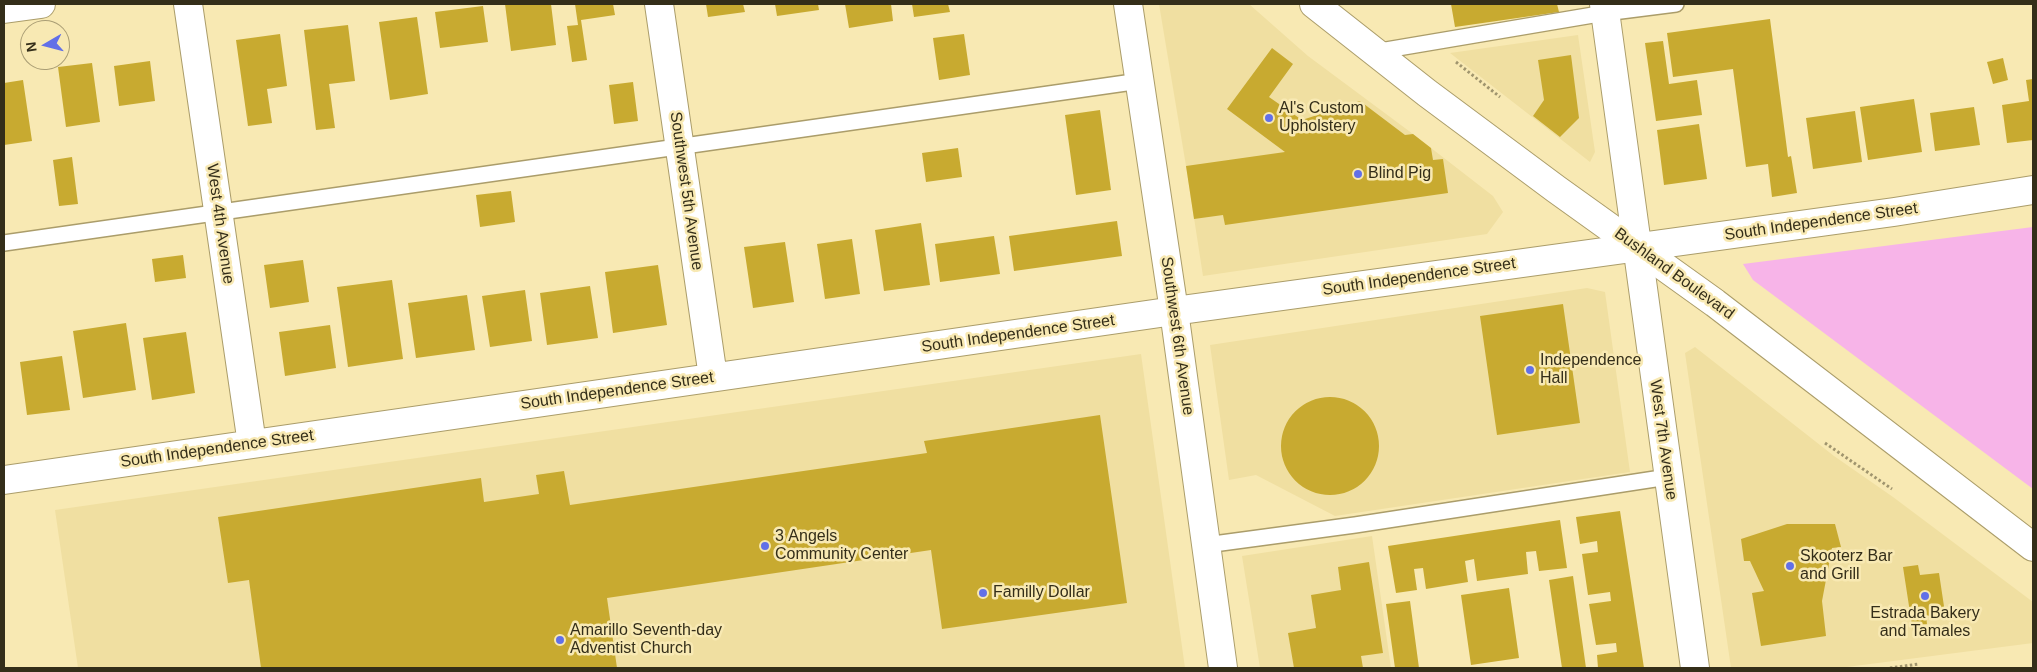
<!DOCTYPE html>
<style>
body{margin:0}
#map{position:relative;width:2037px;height:672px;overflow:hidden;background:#f8e9b3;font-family:Arial,sans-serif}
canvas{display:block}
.frame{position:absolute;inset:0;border:5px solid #342e19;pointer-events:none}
.north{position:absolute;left:20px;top:20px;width:50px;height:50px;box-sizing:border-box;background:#f8e9b3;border:1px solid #aa9e75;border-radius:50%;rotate:262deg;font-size:14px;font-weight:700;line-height:20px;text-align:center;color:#342e19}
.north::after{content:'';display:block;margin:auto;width:18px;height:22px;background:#6270e8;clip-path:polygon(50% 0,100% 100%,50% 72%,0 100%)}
</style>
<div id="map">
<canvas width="2037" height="672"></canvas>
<div class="frame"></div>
<div class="north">N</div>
</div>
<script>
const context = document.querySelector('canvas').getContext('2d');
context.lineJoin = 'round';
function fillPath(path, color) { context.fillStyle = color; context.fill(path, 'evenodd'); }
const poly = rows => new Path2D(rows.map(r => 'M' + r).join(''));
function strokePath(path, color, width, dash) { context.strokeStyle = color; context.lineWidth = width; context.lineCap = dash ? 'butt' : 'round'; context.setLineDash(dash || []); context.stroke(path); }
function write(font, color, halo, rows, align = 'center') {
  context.font = font + ' Arial,sans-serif'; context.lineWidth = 5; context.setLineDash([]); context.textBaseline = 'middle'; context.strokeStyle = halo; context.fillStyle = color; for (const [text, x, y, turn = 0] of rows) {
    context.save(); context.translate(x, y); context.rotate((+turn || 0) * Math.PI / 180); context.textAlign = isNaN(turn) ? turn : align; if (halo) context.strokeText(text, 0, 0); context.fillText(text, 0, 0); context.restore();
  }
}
fillPath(poly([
 [1159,4,1249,4,1308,56,1413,134,1493,196,1503,212,1487,234,1203,276,1186,166],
 [1578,35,1595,152,1590,162,1450,53],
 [1587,288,1605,292,1630,472,1335,516,1256,475,1229,480,1210,345],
 [1695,347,1834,456,1893,497,2033,602,2033,643,1839,668,1731,668,1685,353],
 [1141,354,1185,668,78,668,55,510],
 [1372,536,1391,668,1260,668,1242,556]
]), '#f0dfa1');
fillPath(poly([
 [2033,227,2033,489,1753,280,1743,264]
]), '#f7b4e8');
fillPath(poly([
 [505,4,551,4,556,45,511,51],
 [575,4,613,4,615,15,581,20,587,60,572,62,567,26,578,25],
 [706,4,743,4,745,12,708,17],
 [775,4,818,4,819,10,777,16],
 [845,4,891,4,893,21,849,28],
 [912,4,948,4,950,12,914,17],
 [1451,4,1557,4,1559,12,1455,27],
 [483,6,488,42,440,48,435,12],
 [417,17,428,94,390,100,379,22],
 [1770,19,1788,157,1791,156,1797,193,1772,197,1768,164,1746,167,1733,69,1673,77,1667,33],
 [348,25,355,81,329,84,335,128,316,130,304,30],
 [280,34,287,86,267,89,272,123,248,126,236,40],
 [964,34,970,75,939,80,933,38],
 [1663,41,1669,84,1697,80,1702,115,1656,121,1645,43],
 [1272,48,1293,64,1269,97,1302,120,1360,101,1405,135,1413,134,1431,148,1433,160,1443,159,1448,193,1225,225,1223,215,1194,219,1186,166,1285,152,1227,109],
 [1571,55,1579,118,1560,137,1533,116,1544,100,1538,60],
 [2003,58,2008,80,1993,84,1987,62],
 [150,61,155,101,119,106,114,66],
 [92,63,100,122,66,127,58,67],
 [2033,79,2033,140,2007,143,2002,105,2029,101,2026,80],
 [23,80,32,141,4,145,4,83],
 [633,82,638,121,614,124,609,85],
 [1914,99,1922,152,1868,160,1860,107],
 [1974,107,1980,145,1935,151,1930,113],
 [1100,110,1111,190,1076,195,1065,115],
 [1855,111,1862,162,1813,169,1806,118],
 [1699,124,1707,179,1664,185,1657,130],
 [958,148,962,177,926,182,922,153],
 [72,157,78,204,59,206,53,160],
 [511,191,515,222,480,227,476,195],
 [1117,221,1122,256,1014,271,1009,236],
 [921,223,930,285,884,291,875,230],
 [994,236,1000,274,940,282,935,244],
 [852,239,860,294,825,299,817,244],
 [785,242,794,302,753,308,744,247],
 [183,255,186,278,155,282,152,259],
 [303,260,309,302,270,308,264,265],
 [658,265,667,325,613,333,605,272],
 [392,280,403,359,348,367,337,287],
 [590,286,598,338,547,345,540,293],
 [525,290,532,341,490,347,482,296],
 [467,295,475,350,416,358,408,303],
 [1563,304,1580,423,1497,435,1480,316],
 [126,323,136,390,83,398,73,331],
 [330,325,336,368,285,376,279,332],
 [186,332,195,393,152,400,143,338],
 [62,356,70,410,27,415,20,362],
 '1281 446a49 49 0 1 1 98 0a49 49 0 1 1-98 0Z',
 [1100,415,1127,603,942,629,931,550,607,598,617,668,261,668,249,580,228,583,218,517,481,478,484,502,539,494,536,475,564,471,570,505,927,453,924,441],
 [1620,511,1644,668,1598,668,1597,655,1617,652,1616,643,1596,645,1589,604,1611,601,1610,592,1588,595,1582,554,1598,552,1597,541,1580,544,1576,517],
 [1560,520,1567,568,1539,571,1536,551,1526,552,1528,574,1477,581,1474,559,1465,561,1468,582,1426,589,1423,568,1414,569,1417,590,1396,593,1388,546],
 [1787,524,1835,524,1841,547,1832,548,1822,601,1826,636,1761,646,1752,593,1764,591,1750,561,1744,561,1741,539],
 [1369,562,1383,653,1361,656,1363,668,1294,668,1288,633,1316,628,1311,595,1341,590,1338,567],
 [1918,565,1920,575,1939,573,1945,613,1926,616,1927,624,1921,625,1922,631,1913,632,1903,567],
 [1573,576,1586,668,1562,668,1549,580],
 [1509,588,1519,658,1471,665,1461,595],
 [1410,601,1419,668,1395,668,1386,604]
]), '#c8aa30');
const lane = poly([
 [1374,52,1605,13,1676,4],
 [4,243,1140,81],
 [1206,545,1355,525,1668,477]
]);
const street = poly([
 [188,4,252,444],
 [659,4,713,377],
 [1604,4,1695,668],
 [4,9,41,4],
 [4,480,1174,311,1894,212,2033,190]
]);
const secondary = poly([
 [1128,4,1174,311,1223,668]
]);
const primary = poly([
 [1314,4,1427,93,1556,189,1715,303,2033,547]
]);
strokePath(lane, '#ab9d6a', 18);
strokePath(street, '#ab9d6a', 30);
strokePath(secondary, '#ab9d6a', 30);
strokePath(primary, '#ab9d6a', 30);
strokePath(poly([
 [1456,62,1500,97],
 [1825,443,1892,489],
 [1890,668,1919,664]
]), '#a0956e', 3, [2.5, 2.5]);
strokePath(lane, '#fff', 15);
strokePath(street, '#fff', 28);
strokePath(secondary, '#fff', 28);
strokePath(primary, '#fff', 28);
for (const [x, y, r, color] of [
 [1269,118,5,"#6270e8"],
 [1358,174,5,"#6270e8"],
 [1530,370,5,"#6270e8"],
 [765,546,5,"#6270e8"],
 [1790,566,5,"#6270e8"],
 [983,593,5,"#6270e8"],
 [1925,596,5,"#6270e8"],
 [560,640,5,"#6270e8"]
]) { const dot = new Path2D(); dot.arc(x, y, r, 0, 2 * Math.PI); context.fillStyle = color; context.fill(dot); strokePath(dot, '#f8e9b3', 2); }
write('16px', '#342e19', '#f8e9b3', [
 ["Al's Custom",1279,109],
 ["Upholstery",1279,127],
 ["Blind Pig",1368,174],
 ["Independence",1540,361],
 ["Hall",1540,379],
 ["3 Angels",775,537],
 ["Community Center",775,555],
 ["Skooterz Bar",1800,557],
 ["and Grill",1800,575],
 ["Familly Dollar",993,593],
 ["Estrada Bakery",1925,614,"center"],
 ["and Tamales",1925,632,"center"],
 ["Amarillo Seventh-day",570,631],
 ["Adventist Church",570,649]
], 'left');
write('16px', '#342e19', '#f8e9b3', [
 ["Southwest 5th Avenue",686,191,82],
 ["South Independence Street",1821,222,-8],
 ["West 4th Avenue",220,224,82],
 ["Bushland Boulevard",1674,274,36],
 ["South Independence Street",1419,277,-8],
 ["South Independence Street",1018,334,-8],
 ["Southwest 6th Avenue",1177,336,82],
 ["South Independence Street",617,391,-8],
 ["West 7th Avenue",1663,440,82],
 ["South Independence Street",217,449,-8]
]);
</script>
